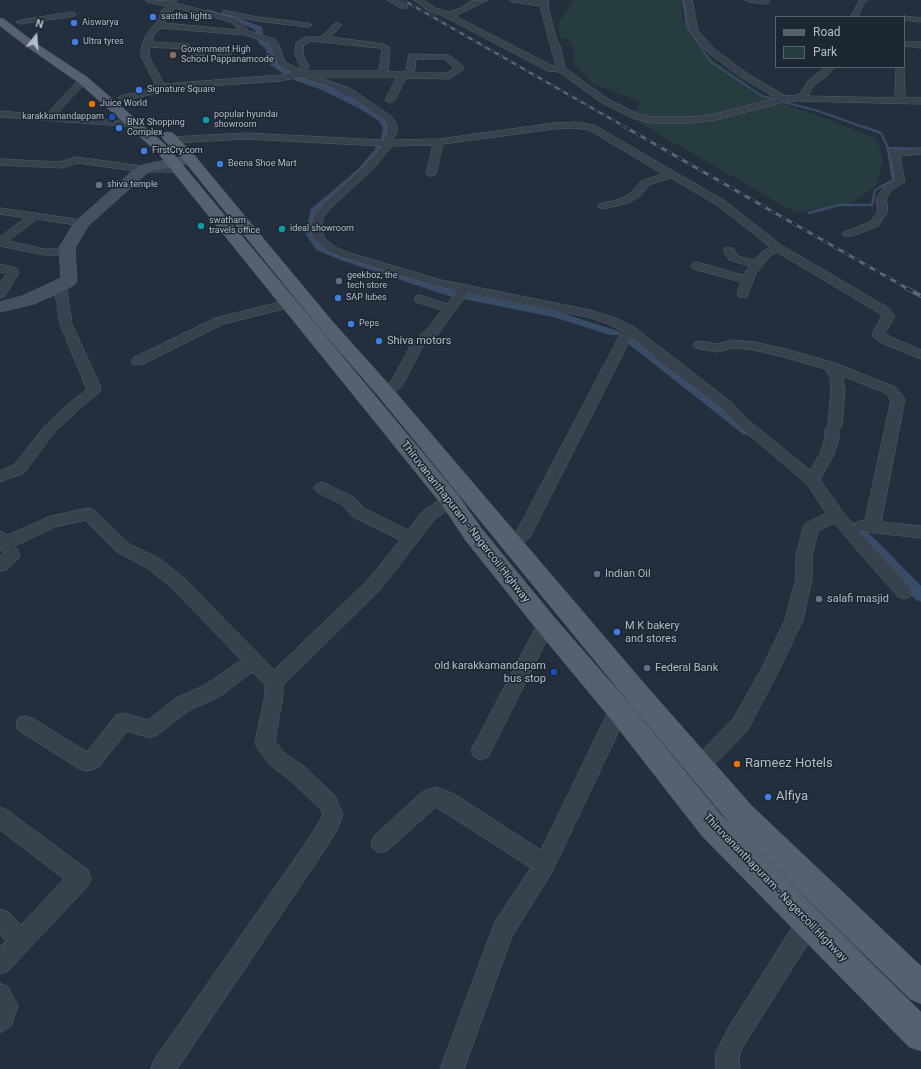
<!DOCTYPE html>
<style>
body{margin:0}
#map{position:relative;width:921px;height:1069px;overflow:hidden;background:#242f3e;font-family:Roboto,sans-serif}
canvas{display:block}
.legend{position:absolute;left:775px;top:16px;width:130px;height:52px;box-sizing:border-box;background:#1d2633;border:1px solid #59626f;margin:0;padding:5px 7px;list-style:none;font-size:12px;color:#b4bcc9}
.legend li{display:flex;align-items:center;gap:8px;height:20px}
.legend b{width:20px;border:1px solid #59626f}
.north{position:absolute;left:16px;top:16px;width:40px;height:40px;-webkit-text-stroke:3px #1d2633;paint-order:stroke;rotate:17deg;font-size:11px;font-weight:700;line-height:16px;text-align:center;color:#b4bcc9}
.north::after{content:'';display:block;margin:auto;width:14px;height:18px;background:#b4bcc9;clip-path:polygon(50% 0,100% 100%,50% 72%,0 100%)}
</style>
<div id="map">
<canvas width="921" height="1069"></canvas>
<ul class="legend">
<li><b style="height:5px;background:#56606e"></b>Road</li>
<li><b style="height:11px;background:#263c3f"></b>Park</li>
</ul>
<div class="north">N</div>
</div>
<script>
const context = document.querySelector('canvas').getContext('2d');
context.lineJoin = 'round';
function fillPath(path, color) { context.fillStyle = color; context.fill(path, 'evenodd'); }
const poly = rows => new Path2D(rows.map(r => 'M' + r).join(''));
function strokePath(path, color, width, dash) { context.strokeStyle = color; context.lineWidth = width; context.lineCap = dash ? 'butt' : 'round'; context.setLineDash(dash || []); context.stroke(path); }
function write(font, color, halo, rows, align = 'center') {
  context.font = font + ' Roboto,sans-serif'; context.lineWidth = 3; context.setLineDash([]); context.textBaseline = 'middle'; context.strokeStyle = halo; context.fillStyle = color; for (const [text, x, y, turn = 0] of rows) {
    context.save(); context.translate(x, y); context.rotate((+turn || 0) * Math.PI / 180); context.textAlign = isNaN(turn) ? turn : align; if (halo) context.strokeText(text, 0, 0); context.fillText(text, 0, 0); context.restore();
  }
}
fillPath(poly([
 [573,0,682,0,682,18,701,51,770,100,814,114,877,139,883,161,876,186,852,203,796,213,631,118,640,102,594,84,574,64,573,47,567,39,560,38,558,24]
]), '#263c3f');
strokePath(poly([
 [683,0,687,27,711,62,762,96,771,98],
 [784,102,818,111,866,128]
]), '#394c67', 2);
strokePath(poly([
 [888,148,921,149],
 [809,213,839,205,872,205,875,190,893,180,888,148,881,133,864,127]
]), '#394c67', 2.5);
fillPath(poly([
 [207,9,239,18,262,27,263,34,262,36,256,36,255,30,235,20,205,12,204,11,207,9],
 [258,39,264,39,273,46,276,61,291,71,291,75,285,75,269,64,266,49,258,43,258,39],
 [294,76,300,76,328,86,366,105,385,117,391,128,389,139,385,142,381,139,383,128,379,121,360,109,322,90,294,80,294,76],
 [379,142,383,145,383,149,364,173,321,210,315,233,324,246,351,257,455,291,559,312,618,331,620,333,618,335,610,335,553,317,449,296,343,261,316,250,305,233,311,209,358,169,375,149,376,143,379,142],
 [630,337,634,338,751,428,753,431,751,434,747,435,743,434,626,342,624,340,626,338,630,337],
 [854,523,859,524,882,546,921,586,921,602,916,600,849,532,847,528,849,524,854,523]
]), '#394c67');
const street = poly([
 [146,0,168,1,177,0,175,3,238,19,249,31,275,39,279,45,285,62,299,69,301,67,295,55,296,43,306,37,321,37,335,23,338,23,342,25,330,37,370,42,384,44,389,47,390,49,388,72,402,72,406,71,409,54,449,55,463,66,464,68,463,70,449,79,406,78,395,100,390,103,385,100,397,77,317,77,350,88,391,116,397,125,397,133,392,140,439,139,554,123,575,122,594,125,725,201,781,245,887,307,895,316,885,333,891,337,921,350,921,359,881,343,873,337,872,334,882,316,879,313,777,252,770,256,756,273,747,297,739,297,737,294,741,282,693,269,691,266,693,263,697,262,743,275,750,266,729,260,723,250,725,248,733,248,738,256,754,260,762,252,770,247,717,205,671,178,649,185,639,197,628,203,603,209,599,208,598,206,599,204,620,199,631,193,641,181,663,174,589,130,575,128,554,129,443,144,436,174,431,177,426,174,433,145,392,146,374,168,332,207,323,217,322,229,324,237,329,242,337,248,350,253,441,280,590,310,616,318,634,327,731,402,747,419,810,470,820,454,825,439,825,430,828,425,831,390,830,378,825,369,784,357,754,350,733,348,717,352,700,349,695,348,693,345,695,342,700,341,717,344,733,340,754,342,786,349,835,363,895,387,905,399,881,522,921,526,921,538,859,531,910,587,912,592,910,597,904,599,898,597,834,523,818,531,812,556,812,579,803,620,774,680,747,731,706,773,699,776,692,773,689,767,692,761,733,719,762,668,785,620,796,579,796,556,803,528,805,524,826,513,807,484,737,425,721,408,657,360,647,350,631,338,530,537,518,547,512,549,506,547,504,543,506,539,518,529,622,331,608,324,587,317,468,293,438,334,422,348,402,386,391,396,386,397,381,396,379,393,392,380,412,343,428,328,442,310,416,302,414,299,416,296,420,295,447,304,458,290,435,286,342,257,329,252,313,238,310,229,314,215,324,203,366,164,382,146,246,139,172,143,167,140,172,137,246,133,383,140,387,133,387,125,384,120,344,92,300,77,280,81,166,89,165,91,123,101,120,100,118,98,120,96,157,88,141,56,141,49,146,35,158,20,162,10,167,6,147,2,146,0],
 [175,8,224,20,232,23,239,30,164,23,169,13,175,8],
 [160,28,245,35,269,43,279,66,293,73,280,75,164,84,149,56,150,47,185,49,188,53,194,55,228,56,232,53,228,50,195,49,188,44,152,42,154,35,160,28],
 [311,41,379,48,382,50,379,71,306,71,309,67,303,55,303,46,311,41],
 [416,59,444,59,454,68,447,73,414,73,416,59],
 [843,376,885,393,891,400,865,520,857,522,855,526,842,511,820,480,834,454,839,439,839,430,842,425,845,390,843,376],
 [387,0,397,0,408,6,407,8,401,8,387,0],
 [414,0,423,0,436,8,449,12,460,8,471,1,488,0,455,16,553,66,556,66,540,6,513,2,509,0,549,0,548,7,556,37,561,49,565,68,608,99,636,113,651,117,693,117,715,114,776,98,742,78,710,54,702,46,690,32,684,0,692,0,698,31,716,50,748,74,786,96,799,95,808,81,826,67,835,67,826,77,814,85,808,96,895,98,896,69,897,67,902,67,904,69,905,98,921,98,921,104,796,101,784,102,715,120,693,123,650,123,630,117,602,103,559,72,548,71,441,15,430,12,414,0],
 [745,0,767,0,770,2,766,4,749,2,745,0],
 [860,0,868,0,863,5,858,17,850,17,860,0],
 [223,10,257,17,308,23,312,25,308,27,257,21,223,14,223,10],
 [72,12,76,14,75,16,20,24,16,22,20,20,72,12],
 [904,16,921,18,921,22,904,20,904,17,901,17,904,16],
 [904,42,921,42,921,48,904,46,904,42],
 [83,77,86,78,87,80,86,82,55,116,134,122,139,125,137,127,0,117,0,111,46,115,80,78,83,77],
 [921,148,921,154,900,156,905,182,893,189,889,194,886,200,888,211,878,226,852,236,844,236,842,234,844,232,870,222,878,211,876,200,879,194,885,185,895,181,890,153,891,151,921,148],
 [76,157,143,166,178,166,183,169,178,172,143,172,77,163,61,168,0,165,0,159,60,162,76,157],
 [0,208,82,220,88,223,82,226,37,219,8,241,44,249,68,249,72,250,74,252,72,254,68,255,44,255,0,246,0,237,25,218,0,214,0,208],
 [0,264,16,268,19,273,4,297,0,298,0,284,7,273,0,272,0,264],
 [60,282,64,283,66,286,72,324,101,388,100,392,79,409,54,433,24,473,0,482,0,471,14,465,44,427,69,403,87,390,60,324,54,286,56,283,60,282],
 [288,300,292,301,294,304,292,307,223,324,143,364,138,365,133,364,131,361,133,358,215,318,288,300],
 [322,482,353,497,365,509,408,530,422,512,445,496,450,494,455,496,458,500,455,504,434,520,380,590,283,685,283,695,275,741,283,752,305,767,335,796,343,815,337,830,324,851,177,1069,151,1069,154,1060,310,837,323,815,321,810,291,781,269,764,258,749,255,743,265,695,265,685,252,672,219,697,190,710,157,735,150,738,127,731,99,767,92,770,85,771,78,768,18,730,16,724,18,718,25,716,32,718,87,752,116,715,123,713,148,720,176,698,205,685,241,660,172,588,147,568,117,552,85,520,55,527,15,546,20,555,18,559,6,570,0,571,0,556,3,553,0,547,0,531,8,535,51,516,88,508,94,510,129,544,159,558,184,578,274,670,368,580,400,540,353,517,343,505,317,492,314,488,317,484,322,482],
 [546,617,552,619,555,624,488,757,481,760,474,757,471,751,474,745,540,619,546,617],
 [625,698,632,700,634,706,632,712,626,716,552,872,512,936,464,1069,440,1069,495,922,531,868,436,807,388,850,381,853,374,850,371,843,374,836,422,792,436,787,454,794,541,850,612,704,625,698],
 [0,807,7,810,88,870,91,878,88,886,8,971,0,974,0,947,6,941,0,935,0,909,8,912,21,925,64,879,0,830,0,807],
 [808,912,816,915,819,923,816,931,745,1043,739,1056,740,1069,716,1069,715,1055,729,1027,800,915,808,912],
 [0,983,8,987,18,1006,11,1026,0,1033,0,983]
]);
const secondary = poly([
 [190,155,195,156,197,159,195,162,148,172,88,226,75,248,77,280,75,284,66,290,34,304,0,312,0,302,22,296,61,278,59,248,74,223,138,166,190,155]
]);
const primary = poly([
 [0,18,4,19,34,42,87,77,167,146,458,495,482,529,554,617,628,702,722,816,921,1012,921,1051,909,1047,702,836,610,718,538,631,466,541,442,505,157,152,79,83,26,46,0,26,0,18],
 [168,132,173,133,195,156,333,322,393,389,649,689,752,806,921,966,921,1004,910,999,732,826,631,705,379,397,321,330,185,162,163,139,161,136,163,133,168,132]
]);
strokePath(street, '#565f6c', 1);
strokePath(secondary, '#565f6c', 1);
strokePath(primary, '#414a57', 1);
fillPath(street, '#38414e');
fillPath(secondary, '#465061');
fillPath(primary, '#56606e');
const railFar2 = poly([
 [403,0,627,128]
]);
const railFar1 = poly([
 [625,127,908,289]
]);
const rail = poly([
 [906,288,921,296]
]);
strokePath(railFar2, '#5a6575', 2.5);
strokePath(railFar1, '#5a6575', 3);
strokePath(rail, '#5a6575', 4);
strokePath(railFar2, '#1d2633', 1.5, [5]);
strokePath(railFar1, '#1d2633', 2, [6]);
strokePath(rail, '#1d2633', 2.5, [8]);
for (const [x, y, r, color] of [
 [153,17,4,"#3f7fe0"],
 [74,23,4,"#3f7fe0"],
 [75,42,4,"#3f7fe0"],
 [173,55,4,"#8d6e63"],
 [139,90,4,"#3f7fe0"],
 [92,104,4,"#e8710a"],
 [112,117,4,"#1a4fb4"],
 [206,120,4,"#0f9aa8"],
 [119,128,4,"#3f7fe0"],
 [144,151,4,"#3f7fe0"],
 [220,164,4,"#3f7fe0"],
 [99,185,4,"#6b7280"],
 [201,226,4,"#0f9aa8"],
 [282,229,4,"#0f9aa8"],
 [339,281,4,"#5c6f8a"],
 [338,298,4,"#3f7fe0"],
 [351,324,4,"#3f7fe0"],
 [379,341,4,"#3f7fe0"],
 [597,574,4,"#5c6f8a"],
 [819,599,4,"#6b7280"],
 [617,632,4,"#3f7fe0"],
 [647,668,4,"#5c6f8a"],
 [554,672,4,"#1a4fb4"],
 [737,764,4,"#e8710a"],
 [768,797,4,"#3f7fe0"]
]) { const dot = new Path2D(); dot.arc(x, y, r, 0, 2 * Math.PI); context.fillStyle = color; context.fill(dot); strokePath(dot, '#1d2633', 1.5); }
write('9px', '#b4bcc9', '#1d2633', [
 ["sastha lights",161,17],
 ["Aiswarya",82,23],
 ["Ultra tyres",83,42],
 ["Government High",181,50],
 ["School Pappanamcode",181,60],
 ["Signature Square",147,90],
 ["Juice World",100,104],
 ["popular hyundai",214,115],
 ["showroom",214,125],
 ["karakkamandappam",104,117,"right"],
 ["BNX Shopping",127,123],
 ["Complex",127,133],
 ["FirstCry.com",152,151],
 ["Beena Shoe Mart",228,164],
 ["shiva temple",107,185],
 ["swatham",209,221],
 ["travels office",209,231],
 ["ideal showroom",290,229],
 ["geekboz, the",347,276],
 ["tech store",347,286],
 ["SAP lubes",346,298],
 ["Peps",359,324]
], 'left');
write('11px', '#b4bcc9', '#1d2633', [
 ["Shiva motors",387,341],
 ["Indian Oil",605,574],
 ["salafi masjid",827,599],
 ["M K bakery",625,626],
 ["and stores",625,639],
 ["old karakkamandapam",546,666,"right"],
 ["bus stop",546,679,"right"],
 ["Federal Bank",655,668]
], 'left');
write('11px', '#b4bcc9', '#1d2633', [
 ["Thiruvananthapuram - Nagercoil Highway",465,522,52],
 ["Thiruvananthapuram - Nagercoil Highway",775,888,46]
]);
write('13px', '#b4bcc9', '#1d2633', [
 ["Rameez Hotels",745,764],
 ["Alfiya",776,797]
], 'left');
</script>
